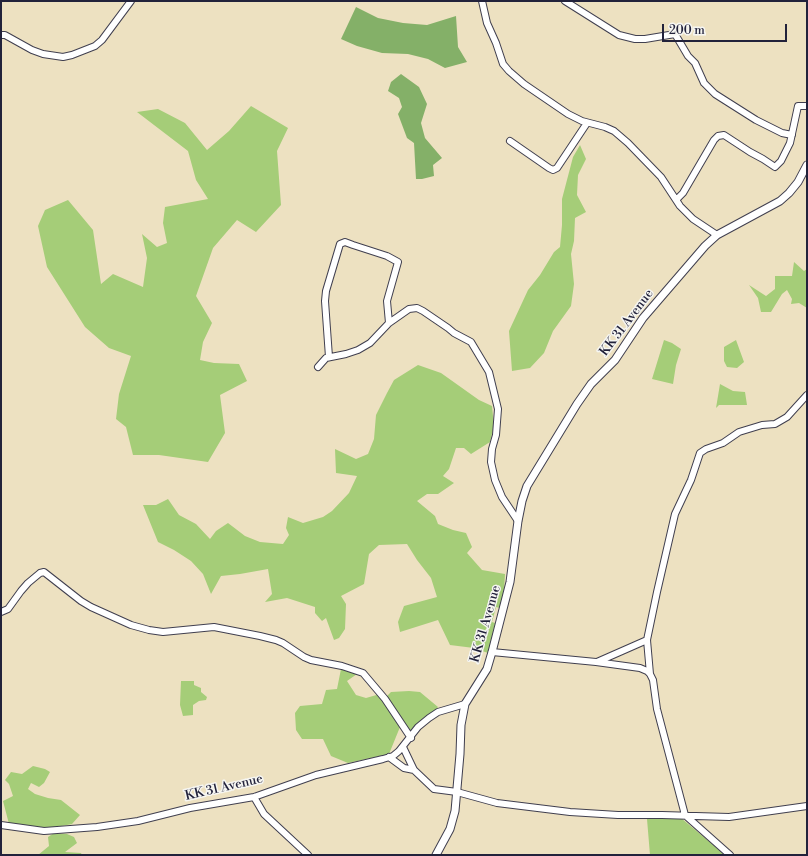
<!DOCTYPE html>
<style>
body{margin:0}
#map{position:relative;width:808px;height:856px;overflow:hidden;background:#ede1c1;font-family:"Libre Bodoni",serif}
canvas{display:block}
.frame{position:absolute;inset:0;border:2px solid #22223b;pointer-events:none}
.scale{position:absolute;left:662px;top:24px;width:125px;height:18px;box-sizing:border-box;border:2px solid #22223b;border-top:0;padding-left:5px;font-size:12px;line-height:14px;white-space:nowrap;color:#22223b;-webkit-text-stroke:3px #f6f6f2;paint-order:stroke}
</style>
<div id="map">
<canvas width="808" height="856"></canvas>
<div class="frame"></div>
<div class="scale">200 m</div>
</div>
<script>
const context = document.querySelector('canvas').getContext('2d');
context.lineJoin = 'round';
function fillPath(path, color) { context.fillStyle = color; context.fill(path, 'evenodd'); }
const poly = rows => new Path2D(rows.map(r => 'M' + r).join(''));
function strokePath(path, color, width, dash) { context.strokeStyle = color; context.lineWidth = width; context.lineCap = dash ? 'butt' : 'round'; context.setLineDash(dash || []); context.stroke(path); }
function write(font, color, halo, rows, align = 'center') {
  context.font = font + ' "Libre Bodoni",serif'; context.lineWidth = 3; context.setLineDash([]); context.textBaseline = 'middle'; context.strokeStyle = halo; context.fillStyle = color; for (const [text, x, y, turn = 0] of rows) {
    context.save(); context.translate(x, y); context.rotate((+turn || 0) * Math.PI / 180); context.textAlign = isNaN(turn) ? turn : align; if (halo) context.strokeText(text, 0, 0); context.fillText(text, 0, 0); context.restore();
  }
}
fillPath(poly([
 [251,106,288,128,277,151,281,205,256,232,237,220,213,248,196,296,212,323,203,342,200,360,214,363,239,364,247,381,220,395,225,433,208,462,159,455,133,455,126,427,116,419,119,394,131,356,109,348,85,327,47,267,38,226,45,210,68,200,93,230,101,284,113,274,143,287,147,258,142,234,157,247,167,243,163,223,165,207,208,199,196,180,188,151,137,112,158,109,185,123,207,150,229,131],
 [580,145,586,159,578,175,577,195,586,212,575,218,574,241,571,254,574,284,571,306,553,331,544,353,530,368,512,371,509,331,528,290,540,275,554,252,560,247,562,225,562,199,573,157],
 [794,262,804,271,807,269,807,308,799,303,791,304,792,299,787,290,782,294,771,312,761,312,758,298,749,285,766,296,775,289,775,276,792,276],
 [664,340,672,343,681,349,676,365,673,384,652,379],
 [736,340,744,362,737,368,727,367,724,361,724,347],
 [418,365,441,373,479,400,492,406,494,426,490,442,471,454,464,448,456,448,449,469,443,476,454,483,438,494,427,494,417,501,435,516,438,524,453,530,466,533,472,547,467,553,482,570,505,574,503,609,496,607,492,622,495,623,488,653,474,648,450,645,438,620,400,632,398,622,404,606,437,597,431,578,417,560,407,544,379,545,369,554,364,584,341,596,346,604,345,629,339,638,334,640,326,618,322,621,315,613,315,607,287,598,265,602,272,594,268,569,240,574,221,576,211,594,203,574,191,561,174,550,158,542,143,505,156,505,168,499,179,515,196,524,210,539,216,531,228,523,245,536,260,542,283,544,289,535,286,528,288,517,303,523,323,517,332,511,349,493,357,476,336,473,335,449,356,459,368,454,374,439,376,415,387,393,394,380],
 [720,384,733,391,745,392,747,405,719,405,716,408],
 [341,669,357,674,347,681,356,695,366,698,380,694,387,704,400,727,389,754,348,763,331,756,323,739,302,739,296,730,295,713,300,706,322,704,326,690,337,689],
 [181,681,194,681,194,685,201,688,201,692,207,697,206,700,199,701,193,705,193,715,183,716,180,705],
 [409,691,420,692,438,707,436,710,422,719,422,723,409,735,386,697,391,692],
 [33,766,45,769,50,772,44,783,39,787,31,783,28,789,35,794,48,798,61,800,80,815,72,824,51,828,29,827,9,824,3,801,13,796,9,784,5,780,11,772,22,774],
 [668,817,681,818,724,854,650,855,647,819],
 [54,833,67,834,74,837,77,843,65,852,81,853,82,855,38,855,49,846,48,837]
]), '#a5cd78');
fillPath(poly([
 [356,7,378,18,403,23,427,25,456,16,458,47,467,62,445,68,428,59,408,54,382,53,357,46,341,39],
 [401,74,419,87,427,104,421,123,425,138,442,158,433,165,434,176,422,179,416,179,414,143,407,138,398,114,402,107,399,98,388,91,391,82]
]), '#84b068');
const minor = poly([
 [482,1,487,23,496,43,503,64,509,71,524,84,568,114,582,121,605,127,614,131,628,143,661,177,680,206,693,219,717,235],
 [565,1,619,35,635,39,645,39,675,34,688,56,695,63,704,83,715,94,756,120,782,133,792,135],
 [1,35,5,35,32,50,43,54,63,57,72,55,95,46,102,40,131,1],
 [510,141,549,168,553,170,557,168,587,123],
 [677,199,683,193,714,140,718,136,724,135,750,152,763,159,775,167,781,161,790,143,798,106,807,106],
 [329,357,325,301,326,291,340,244,345,242,353,245,387,256,398,262,387,301,389,323],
 [318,367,326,358,346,354,358,350,370,343,389,323,409,309,417,308,423,311,448,328,454,333,471,342,489,372,498,409,496,435,492,449,491,462,495,480,502,497,518,521],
 [1,612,8,609,21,591,28,583,40,573,44,572,81,601,91,607,131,625,149,630,163,632,214,627,260,636,276,640,283,643,304,657,311,660,342,666,363,673,385,699,411,738],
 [492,652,596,662,640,668,647,671,650,674,653,680,657,709,685,815,730,855],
 [597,662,647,640],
 [650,674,647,640,657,592,675,514,691,480,700,453,706,449,723,443,739,432,762,425,775,424,787,417,807,395],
 [403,747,414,770,434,789,457,792,497,803,570,812,618,815,662,815,729,817,807,806],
 [389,757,404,768,414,770],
 [254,797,264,814,308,855],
 [1,825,44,831,97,827,138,821,190,808,254,797,316,775,383,759,393,756,399,751,418,727,429,718,438,712,465,704]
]);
const major = poly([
 [436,855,450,829,455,811,460,754,461,725,465,704,487,669,492,652,510,582,518,521,522,501,527,486,577,404,591,384,615,360,643,318,705,246,717,235,780,201,789,193,798,182,807,165]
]);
strokePath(minor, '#403f4f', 8);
strokePath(major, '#403f4f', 9);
strokePath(minor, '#fff', 6);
strokePath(major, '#fff', 7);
write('13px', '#22223b', '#f6f6f2', [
 ["KK 31 Avenue",627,323,-53],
 ["KK 31 Avenue",486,624,-74],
 ["KK 31 Avenue",224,788,-13]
]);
</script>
